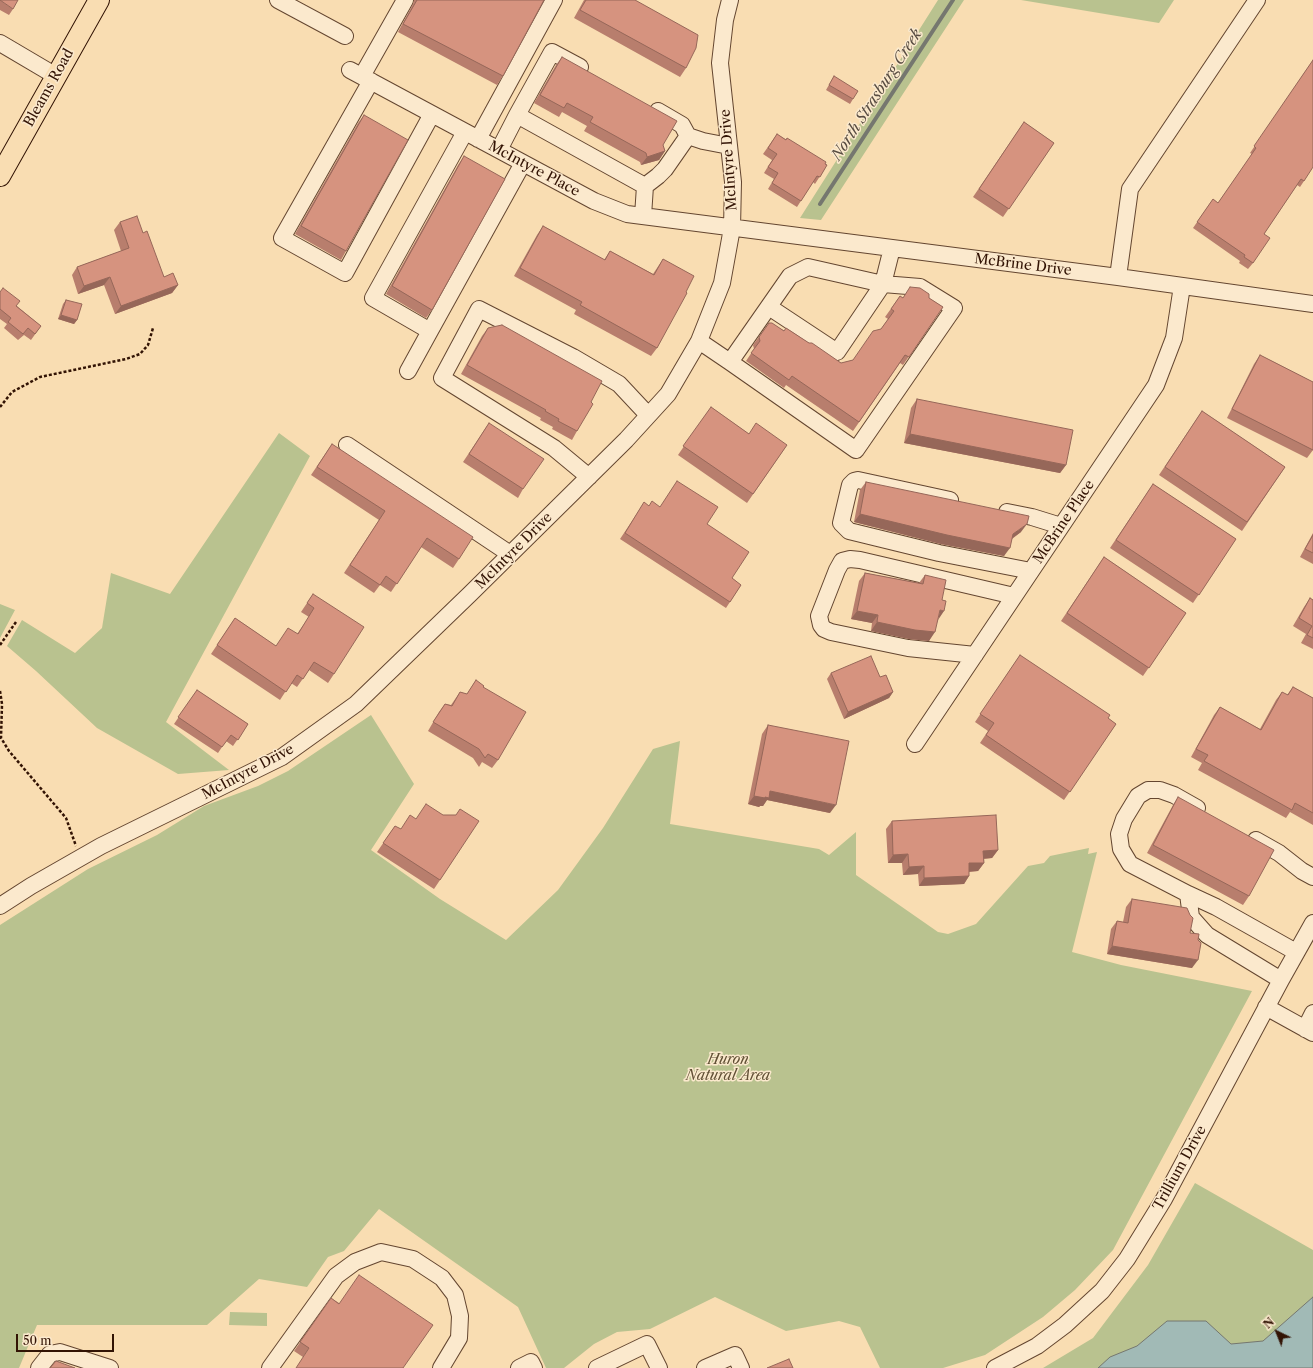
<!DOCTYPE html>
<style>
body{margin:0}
#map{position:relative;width:1313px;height:1368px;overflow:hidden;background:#f9ddb2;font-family:"Libre Caslon Text",serif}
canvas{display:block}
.north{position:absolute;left:1257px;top:1312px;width:40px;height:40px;-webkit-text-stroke:3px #fbe9cd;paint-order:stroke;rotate:317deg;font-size:11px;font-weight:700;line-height:16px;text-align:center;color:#321304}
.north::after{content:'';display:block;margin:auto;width:14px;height:18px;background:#321304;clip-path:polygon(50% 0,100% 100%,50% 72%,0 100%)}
.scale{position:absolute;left:16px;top:1334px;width:98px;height:18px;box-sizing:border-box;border:2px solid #321304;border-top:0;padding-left:5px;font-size:12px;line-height:14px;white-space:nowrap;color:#321304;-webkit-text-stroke:3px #fbe9cd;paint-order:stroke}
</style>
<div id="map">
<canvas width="1313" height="1368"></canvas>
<div class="north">N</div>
<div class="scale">50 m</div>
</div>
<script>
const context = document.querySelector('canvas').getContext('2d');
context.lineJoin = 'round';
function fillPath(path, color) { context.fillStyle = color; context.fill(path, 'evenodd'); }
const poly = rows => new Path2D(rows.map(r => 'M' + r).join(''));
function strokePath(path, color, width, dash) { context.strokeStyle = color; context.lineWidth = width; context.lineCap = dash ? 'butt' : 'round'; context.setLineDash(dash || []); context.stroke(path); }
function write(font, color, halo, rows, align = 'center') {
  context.font = font + ' "Libre Caslon Text",serif'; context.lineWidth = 3; context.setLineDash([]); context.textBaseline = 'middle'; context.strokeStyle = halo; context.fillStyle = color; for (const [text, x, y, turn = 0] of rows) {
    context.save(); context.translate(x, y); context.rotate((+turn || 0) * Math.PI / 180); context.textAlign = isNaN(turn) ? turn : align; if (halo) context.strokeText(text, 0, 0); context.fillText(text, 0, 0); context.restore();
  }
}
fillPath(poly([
 [938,0,964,0,821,220,800,218],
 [1021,0,1174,0,1159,23],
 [279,433,310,456,166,722,229,770,178,774,97,728,36,671,7,646,22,620,75,653,102,628,111,573,170,594],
 [0,604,15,610,0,638],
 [371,715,414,784,371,850,440,899,506,940,558,890,603,828,653,749,680,741,670,824,819,849,829,855,856,832,856,875,938,932,948,934,976,924,1028,866,1044,863,1050,856,1089,848,1088,854,1097,852,1072,952,1121,965,1252,991,1113,1250,1075,1290,1043,1317,985,1355,943,1368,880,1368,860,1327,839,1321,786,1331,715,1297,650,1329,617,1332,594,1344,564,1368,546,1368,518,1307,379,1209,344,1251,328,1257,307,1287,259,1279,207,1325,37,1325,19,1368,0,1368,0,925,88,869,157,835,204,806,258,786,288,771],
 [1195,1183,1313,1250,1313,1368,1043,1368,1093,1338,1148,1265],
 [230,1312,267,1313,267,1326,229,1325]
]), '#b9c28f');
const water = poly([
 [1313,1297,1313,1368,1098,1368,1110,1357,1137,1346,1167,1321,1206,1321,1231,1344,1263,1341,1313,1297]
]);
fillPath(water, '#a1bab6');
strokePath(water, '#75776f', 1);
strokePath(poly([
 [820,204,953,0]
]), '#75776f', 4);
const minor = poly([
 [278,0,345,36],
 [0,43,56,76],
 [350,70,594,201,627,214,1118,277,1313,304],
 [362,76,405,0],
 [371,81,282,238,345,273,432,114],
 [517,115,552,52,580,67],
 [465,132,373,298,430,331,523,163],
 [688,136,703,141,729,146],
 [478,139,554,0],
 [499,150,517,115,645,186,643,216],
 [645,186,658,176,665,169,688,136,682,125,658,111],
 [1118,277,1130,189,1257,0],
 [769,307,837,352,883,284,892,248],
 [699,341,730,362,856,450,954,308,920,287,883,284,808,267,790,276,730,362],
 [408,371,430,331],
 [347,445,510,554],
 [589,477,554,448,442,378,479,309,573,357,619,384,648,415],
 [950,500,858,480,854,481,850,485,841,523,849,531,939,553,1031,571],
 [1007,512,1032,517,1061,526],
 [975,655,908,648,831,632,824,629,821,625,819,616,837,570,842,561,850,559,860,560,1014,596],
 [915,744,1156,385,1174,338,1182,286],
 [1197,808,1174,795,1160,790,1148,790,1138,796,1124,819,1119,834,1121,849,1130,864,1188,894,1191,917,1207,935,1281,980],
 [1256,840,1279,853,1302,871,1313,877],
 [1188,894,1216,907,1296,952],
 [0,906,31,886,101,846,282,757,356,704,470,594,626,440,668,394,699,341,722,283,732,228,733,182,720,63,725,20,730,0],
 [1266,1007,1313,1033],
 [1305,1029,1313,1013],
 [39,1368,50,1354,60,1352,110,1368],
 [270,1368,336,1276,355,1262,381,1252,413,1259,442,1278,455,1295,460,1316,459,1338,441,1368],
 [519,1368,531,1362,534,1368],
 [597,1368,647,1344,659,1368],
 [705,1368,735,1355,741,1368],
 [995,1368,1037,1346,1065,1325,1102,1291,1127,1259,1164,1199,1281,980,1313,923]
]);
const major = poly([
 [0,176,99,0]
]);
strokePath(minor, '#644630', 18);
strokePath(major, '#321304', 22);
strokePath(poly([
 [0,407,12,392,40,377,126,359,140,354,148,345,153,328],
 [0,645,16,622],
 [0,691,2,704,1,738,9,751,66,818,76,846]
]), '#321304', 2.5, [3, 2]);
strokePath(minor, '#fbe9cd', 16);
strokePath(major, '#f9ddb2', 20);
fillPath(poly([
 [0,0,13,9,9,15,0,10],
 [414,0,544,0,503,76,497,85,398,32,413,4],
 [584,0,635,0,686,68,680,77,574,18],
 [562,57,663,145,665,151,659,160,641,165,640,162,584,131,587,126,562,112,559,117,534,103,556,65],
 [1313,60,1304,181,1300,187,1297,185,1264,234,1253,263,1248,269,1239,263,1240,261,1193,228,1213,199,1218,203,1252,154,1250,153],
 [834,76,853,99,850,104,826,90],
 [364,115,346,251,341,260,295,234,358,123],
 [1024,122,1054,143,1003,217,973,197],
 [777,134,827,165,815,184,813,182,797,207,768,189,774,179,764,173,772,160,763,154],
 [464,156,432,310,426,318,386,294,458,165],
 [120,222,143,233,164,277,178,285,172,293,115,314,104,285,78,294,72,275,77,267,121,251,114,230],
 [543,226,604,260,610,251,653,274,663,259,686,292,657,348,651,356,574,314,576,310,514,276,537,235],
 [0,292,41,326,31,340,24,335,18,340,4,328,7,324,0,319],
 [900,296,903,298,929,298,943,307,903,365,900,363,853,431,786,385,784,388,746,361,754,349,753,345,769,323,809,343,841,363,853,360,881,329,888,319,885,317],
 [66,300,77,320,74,324,58,319,63,304],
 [488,328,591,402,577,431,572,440,552,429,553,427,540,420,541,418,461,374,482,336],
 [1260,355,1313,382,1313,450,1307,458,1227,418,1254,364],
 [917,399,1066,465,1060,473,904,443,911,408],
 [711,407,749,434,787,445,747,503,678,455],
 [1202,411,1285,467,1242,531,1159,475],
 [489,423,523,489,518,498,463,462],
 [332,444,459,559,453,568,421,547,391,592,380,585,374,593,344,573,379,520,311,475],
 [866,482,1021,532,1012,539,1004,556,941,544,854,522,860,490],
 [1153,484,1236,539,1193,603,1110,548],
 [649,506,660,507,707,524,732,578,741,585,726,608,620,539,640,509],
 [1313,533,1313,564,1300,557],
 [1104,557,1186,613,1143,676,1061,621],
 [865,573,919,583,925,575,938,620,929,641,909,639,871,631,872,623,851,619,859,581],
 [313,594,334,674,328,683,309,670,297,687,291,683,280,700,211,654,235,618,276,646,297,634,309,617,301,612],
 [1310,598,1313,600,1313,649,1301,643,1306,634,1293,626,1304,607],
 [1020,655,1116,724,1064,800,980,743,988,731,975,722],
 [831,673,880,677,893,692,889,698,844,719,827,679],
 [476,680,483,687,498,760,492,768,482,762,479,767,473,758,428,731,439,712,445,704,451,705,460,692,467,694],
 [1293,687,1313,698,1313,825,1290,812,1286,818,1198,770,1202,763,1191,757,1214,715,1220,707,1260,729,1276,700,1282,692,1287,695],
 [197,690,248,724,233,746,226,741,218,753,174,724],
 [768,725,830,813,767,800,763,806,760,806,759,807,748,804,762,734],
 [1178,797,1249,896,1243,905,1147,853,1173,805],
 [892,821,998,850,992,858,984,859,984,863,978,871,969,872,969,876,964,884,919,886,918,874,903,875,902,863,888,863,886,829],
 [395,826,440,880,434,889,377,852],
 [1132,899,1190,933,1198,940,1192,968,1107,954,1111,929,1117,921,1123,922,1126,907],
 [331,1298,339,1303,303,1357,294,1351]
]), '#b87e6d');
fillPath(poly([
 [665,151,659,160,641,165,647,157],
 [110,277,104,285,78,294,84,286],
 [178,285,172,293,115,314,121,306],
 [61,315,77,320,74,324,58,319],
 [910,434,1066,465,1060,473,904,443],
 [860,514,1010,548,1004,556,941,544,854,522],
 [1027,524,1021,532,1007,542,1013,534],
 [940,610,944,611,938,620],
 [857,611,878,615,872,623,851,619],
 [877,622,935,632,929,641,909,639,871,631],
 [893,692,889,698,844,719,848,712],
 [770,791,836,805,830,813,767,800,763,806,760,806,759,807,748,804,754,796],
 [998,850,992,858,977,859,983,851],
 [908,854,902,863,888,863,893,855],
 [969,863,984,863,978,871,963,872],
 [924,866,918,874,903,875,909,867],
 [969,876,964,884,919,886,924,878],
 [1112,946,1198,960,1192,968,1107,954]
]), '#966759');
const building = poly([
 [0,0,18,0,13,9,0,0],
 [417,0,544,0,503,76,403,24,417,0],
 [586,0,635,0,698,35,696,48,686,68,580,10,586,0],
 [562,57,677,121,663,145,665,151,647,157,646,153,590,122,593,117,567,103,564,108,540,95,562,57],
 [1313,60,1313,167,1304,181,1301,179,1264,234,1270,238,1253,263,1244,257,1245,255,1197,222,1213,199,1218,203,1256,148,1254,146,1313,60],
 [834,76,858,91,853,99,829,85,834,76],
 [364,115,408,140,346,251,301,226,364,115],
 [1024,122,1054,143,1009,209,979,189,1024,122],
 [777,134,786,140,787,138,826,162,825,164,827,165,820,177,817,176,801,201,772,183,778,173,768,167,777,154,768,148,777,134],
 [464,156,505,179,432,310,392,286,464,156],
 [137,216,143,233,147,231,164,277,173,273,178,285,121,306,110,277,84,286,77,267,129,248,120,222,137,216],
 [543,226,605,260,610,251,654,275,663,259,694,276,686,292,687,293,657,348,580,305,582,302,520,268,543,226],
 [910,287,920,288,929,294,929,298,943,307,909,357,905,355,859,422,792,376,789,380,751,353,760,341,759,337,769,323,772,323,784,331,786,328,809,343,812,343,841,363,853,360,873,331,881,329,894,311,891,309,900,296,903,298,910,287],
 [3,288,20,301,16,306,41,326,35,334,28,328,23,334,8,322,11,318,0,309,0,292,3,288],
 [66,300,82,304,77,320,61,315,66,300],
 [502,325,602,381,591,402,593,404,577,431,558,421,559,419,545,411,546,410,467,365,488,328,502,325],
 [1260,355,1313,382,1313,450,1232,409,1260,355],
 [917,399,1073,430,1066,465,910,434,917,399],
 [711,407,749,434,756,423,787,445,753,494,683,446,711,407],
 [1202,411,1285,467,1247,522,1165,467,1202,411],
 [489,423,544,459,523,489,469,454,489,423],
 [332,444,473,537,459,559,427,538,397,584,386,576,380,585,350,565,385,511,317,467,332,444],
 [677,481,718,507,707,524,749,552,732,578,741,585,730,602,625,533,644,502,649,506,652,501,660,507,677,481],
 [866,482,1029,516,1027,524,1013,534,1010,548,947,535,860,514,866,482],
 [1153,484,1236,539,1199,595,1116,540,1153,484],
 [1313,535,1313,553,1305,549,1313,535],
 [1104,557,1186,613,1149,668,1067,613,1104,557],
 [865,573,923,584,925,575,946,580,942,600,946,601,944,611,940,610,935,632,915,630,877,622,878,615,857,611,865,573],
 [313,594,364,627,334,674,314,662,303,679,297,675,286,692,217,645,235,618,276,646,288,628,298,634,314,608,307,603,313,594],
 [1310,598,1313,600,1313,638,1307,635,1312,626,1299,618,1310,598],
 [1020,655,1110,715,1108,718,1116,724,1070,792,986,735,994,723,980,714,1020,655],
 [871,656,880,677,886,675,893,692,848,712,831,673,871,656],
 [476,680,484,686,483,687,526,712,498,760,488,754,485,758,479,749,433,722,445,704,452,706,460,692,467,694,476,680],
 [1293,687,1313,698,1313,813,1295,803,1292,810,1204,761,1208,755,1196,749,1220,707,1261,730,1282,692,1288,695,1293,687],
 [197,690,248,724,238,740,231,735,222,747,178,717,197,690],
 [768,725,849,741,836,805,770,791,769,798,765,797,765,798,754,796,768,725],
 [1178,797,1274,850,1249,896,1153,845,1178,797],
 [426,804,443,815,456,815,460,809,479,821,440,880,383,843,395,826,401,829,410,815,416,819,426,804],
 [996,815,998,850,983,851,984,863,969,863,969,876,924,878,924,866,909,867,908,854,893,855,892,821,996,815],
 [1132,899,1187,908,1190,915,1193,918,1190,933,1199,934,1198,940,1201,943,1198,960,1112,946,1117,921,1128,923,1132,899],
 [359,1275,433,1325,403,1368,296,1368,309,1348,300,1342,331,1298,339,1304,359,1275],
 [789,1359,793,1368,767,1368,789,1359],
 [56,1361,75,1368,50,1368,56,1361]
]);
fillPath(building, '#d6937f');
strokePath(building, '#966759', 1);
write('14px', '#321304', '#fbe9cd', [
 ["Bleams Road",49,88,-61],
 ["McIntyre Drive",729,160,-94],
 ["McIntyre Place",534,169,28],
 ["McBrine Drive",1023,265,7],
 ["McBrine Place",1064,522,-56],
 ["McIntyre Drive",514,551,-45],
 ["McIntyre Drive",248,772,-28],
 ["Trillium Drive",1180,1168,-61]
]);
write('italic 14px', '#615035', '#fbe9cd', [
 ["Huron",728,1060],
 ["Natural Area",728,1076]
]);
write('italic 15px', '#594d42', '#fbe9cd', [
 ["North Strasburg Creek",877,95,-57]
]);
</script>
